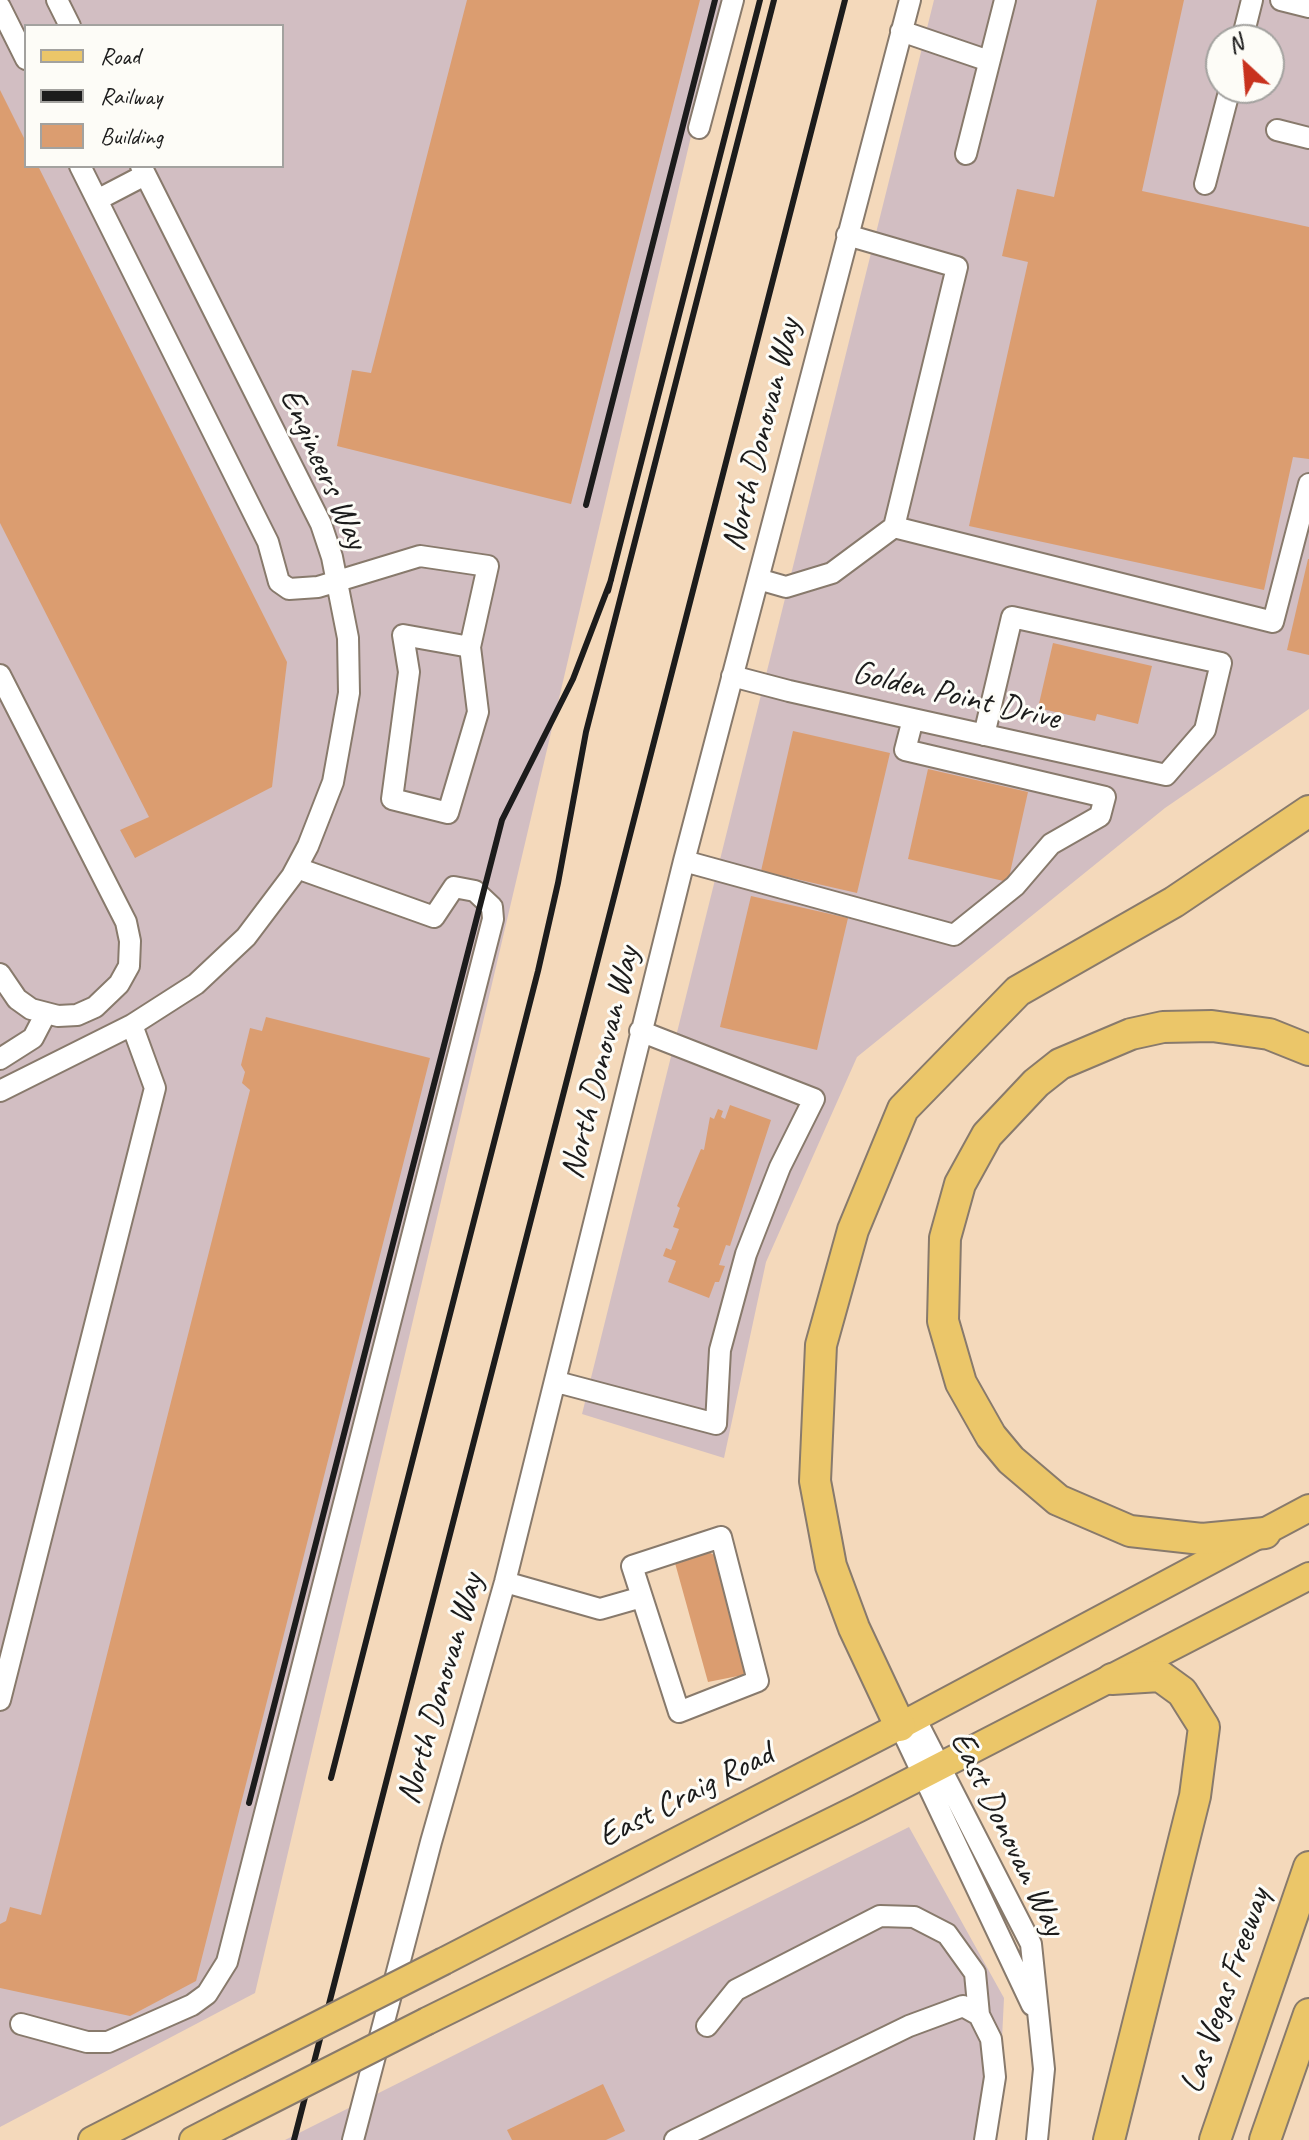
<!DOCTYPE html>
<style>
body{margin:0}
#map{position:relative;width:1309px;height:2140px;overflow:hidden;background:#f4d9bb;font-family:Caveat,sans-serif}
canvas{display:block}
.legend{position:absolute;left:24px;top:24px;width:260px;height:144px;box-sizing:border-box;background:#fdfcf7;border:2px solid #a3a29f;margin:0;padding:10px 14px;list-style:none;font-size:24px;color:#1c1c1c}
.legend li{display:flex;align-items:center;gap:16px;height:40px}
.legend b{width:40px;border:2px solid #a3a29f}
.north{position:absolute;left:1205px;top:24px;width:80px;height:80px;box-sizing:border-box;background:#fdfcf7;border:2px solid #a3a29f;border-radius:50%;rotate:334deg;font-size:22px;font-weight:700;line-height:32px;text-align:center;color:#1c1c1c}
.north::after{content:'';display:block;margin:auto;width:28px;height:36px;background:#c8321e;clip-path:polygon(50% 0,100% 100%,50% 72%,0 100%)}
</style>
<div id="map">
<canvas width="1309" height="2140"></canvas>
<ul class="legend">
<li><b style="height:10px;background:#ebc669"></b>Road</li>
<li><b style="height:10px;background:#1c1c1c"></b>Railway</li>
<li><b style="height:22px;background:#db9d70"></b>Building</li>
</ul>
<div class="north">N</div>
</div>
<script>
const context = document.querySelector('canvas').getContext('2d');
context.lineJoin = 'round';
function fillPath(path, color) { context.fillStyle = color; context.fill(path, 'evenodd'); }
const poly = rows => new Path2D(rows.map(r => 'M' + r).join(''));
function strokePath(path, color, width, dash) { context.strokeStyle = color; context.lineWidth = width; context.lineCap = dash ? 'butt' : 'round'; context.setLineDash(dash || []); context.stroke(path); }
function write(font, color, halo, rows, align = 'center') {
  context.font = font + ' Caveat,sans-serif'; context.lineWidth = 6; context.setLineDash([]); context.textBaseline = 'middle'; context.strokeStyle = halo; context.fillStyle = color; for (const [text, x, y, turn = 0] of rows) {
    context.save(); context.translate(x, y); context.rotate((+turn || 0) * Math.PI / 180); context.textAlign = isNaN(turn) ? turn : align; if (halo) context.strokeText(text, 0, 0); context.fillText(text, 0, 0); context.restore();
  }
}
fillPath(poly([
 [0,0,723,0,255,1993,0,2127],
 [26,26,282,26,282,166,26,166],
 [934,0,1309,0,1309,709,1165,808,857,1057,766,1262,724,1458,582,1414],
 [1221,40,1269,40,1269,88,1221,88],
 [909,1827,1004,1998,997,2140,285,2140]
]), '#d2bec2');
fillPath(poly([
 [467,0,700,0,571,504,337,446,352,370,371,373],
 [1097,0,1184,0,1142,191,1309,227,1309,459,1293,457,1264,590,969,526,1028,262,1002,256,1017,189,1054,197],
 [0,90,26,142,26,166,38,166,287,662,272,787,135,858,120,830,149,817,0,523],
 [1308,559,1309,559,1309,655,1287,650],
 [1053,643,1152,666,1138,724,1097,714,1095,721,1038,708],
 [793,731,890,753,857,893,761,871],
 [928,769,1028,792,1008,882,908,859],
 [751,896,848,918,817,1050,720,1027],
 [266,1017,430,1058,196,1981,130,2016,0,1988,0,1924,6,1921,10,1907,41,1915,250,1090,242,1083,245,1072,241,1065,250,1028,262,1031],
 [730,1105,771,1120,730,1246,726,1245,719,1265,725,1266,719,1282,715,1282,709,1298,668,1282,676,1261,663,1256,666,1248,671,1250,679,1229,673,1227,680,1208,677,1206,701,1149,704,1150,710,1117,714,1119,718,1109,723,1111,721,1117,725,1119],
 [709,1552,719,1558,749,1664,743,1675,708,1682,675,1563],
 [603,2084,625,2131,606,2140,512,2140,507,2130]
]), '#db9d70');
const minor = poly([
 [57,0,70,26],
 [1281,0,1309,7],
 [0,7,26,59],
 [901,31,989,61],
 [1242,40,1252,0],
 [699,128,733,0],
 [1277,130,1309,138],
 [966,154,1005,0],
 [80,166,268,542,279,582,289,589,318,587,420,556,488,566,470,647,478,712,448,813,392,799,409,672,403,635,470,647],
 [1205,184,1230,88],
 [97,200,145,175],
 [894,527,1273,622,1309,484],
 [758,579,786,587,832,573,894,527,957,267,847,235],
 [0,675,126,922,130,941,129,966,119,984,95,1007,77,1015,58,1016,31,1009,17,999,0,974],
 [732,676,789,691,913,719,1166,775,1205,730,1221,663,1012,617,984,735],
 [684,861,954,935,1015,886,1051,844,1100,816,1105,797,905,750,913,719],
 [0,1059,33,1038,46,1013],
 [0,1091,132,1025,196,984,246,937,292,876,308,846,333,782,349,693,348,638,332,557,321,524,141,166],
 [557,1382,716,1424,720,1350,746,1254,780,1167,814,1099,640,1031],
 [721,1537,758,1681,679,1712,632,1566,721,1537],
 [505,1582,600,1609,642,1597],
 [0,1700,155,1088,132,1025],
 [915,1718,1031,1944,1044,2069,1037,2140],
 [900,1726,1032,2005],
 [21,2024,87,2042,108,2042,192,2005,207,1994,227,1962,493,919,492,907,475,891,454,887,434,917,297,868],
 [707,2026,736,1990,880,1916,914,1917,947,1934,975,1973,979,2015],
 [353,2140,431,1842,505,1582,684,861,910,0],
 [675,2140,909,2026,963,2006,979,2015,991,2039,995,2077,985,2140]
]);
const major = poly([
 [444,1961,900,1726,1309,1508],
 [427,2021,859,1808,1309,1576],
 [92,2140,237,2066],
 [193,2140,224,2124]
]);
const highway = poly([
 [1265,1533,1202,1539,1130,1531,1058,1500,1011,1460,991,1436,961,1383,943,1321,945,1238,960,1184,987,1135,1036,1083,1060,1064,1131,1034,1163,1027,1212,1026,1269,1034,1309,1050],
 [900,1726,854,1628,831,1566,815,1481,821,1345,853,1230,903,1109,1018,991,1174,902,1309,811],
 [1109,2140,1195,1796,1204,1727,1182,1692,1160,1676,1112,1679],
 [1215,2140,1309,1867],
 [1265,2140,1309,2014]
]);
strokePath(minor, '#887a6c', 24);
strokePath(major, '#887a6c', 30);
strokePath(highway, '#887a6c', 34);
strokePath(minor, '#fff', 20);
strokePath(major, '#ebc669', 26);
strokePath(highway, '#ebc669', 30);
strokePath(poly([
 [586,505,715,0],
 [608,591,760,0],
 [331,1778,538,971,558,883,586,732,774,0],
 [249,1803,502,820,573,679,611,580],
 [294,2140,845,0]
]), '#1c1c1c', 6);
const majorBridge = poly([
 [237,2066,444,1961],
 [224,2124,427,2021]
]);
strokePath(majorBridge, '#887a6c', 30, []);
strokePath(majorBridge, '#ebc669', 26);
write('34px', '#1c1c1c', '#fdfcf7', [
 ["North Donovan Way",762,435,-76],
 ["Engineers Way",323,469,66],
 ["Golden Point Drive",956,696,13],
 ["North Donovan Way",601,1063,-76],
 ["North Donovan Way",441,1689,-74],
 ["East Craig Road",686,1796,-27],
 ["East Donovan Way",1007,1834,64],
 ["Las Vegas Freeway",1226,1991,-71]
]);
</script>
